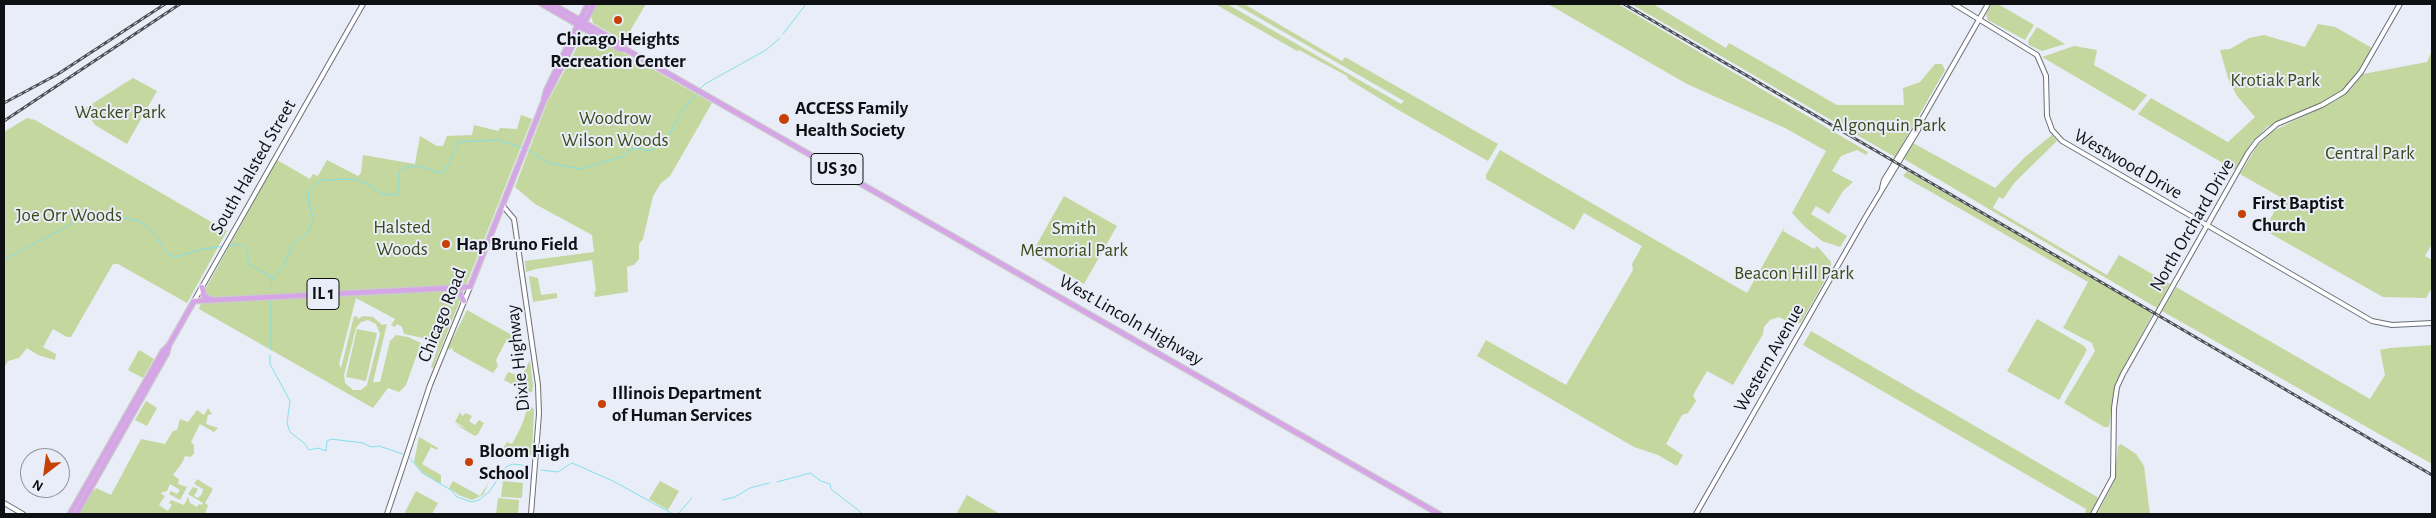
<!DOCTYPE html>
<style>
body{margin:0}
#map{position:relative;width:2436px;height:518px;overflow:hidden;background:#e9edf8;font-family:"Alegreya Sans",sans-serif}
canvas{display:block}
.frame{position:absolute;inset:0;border:5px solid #0f1014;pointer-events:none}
.north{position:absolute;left:20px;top:448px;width:50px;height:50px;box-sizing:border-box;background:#e9edf8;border:1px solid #92959d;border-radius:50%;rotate:210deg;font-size:14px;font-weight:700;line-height:20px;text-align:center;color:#0f1014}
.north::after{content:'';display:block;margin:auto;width:18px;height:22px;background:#c74006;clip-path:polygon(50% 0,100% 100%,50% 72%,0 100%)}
</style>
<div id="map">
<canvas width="2436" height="518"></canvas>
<div class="frame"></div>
<div class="north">N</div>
</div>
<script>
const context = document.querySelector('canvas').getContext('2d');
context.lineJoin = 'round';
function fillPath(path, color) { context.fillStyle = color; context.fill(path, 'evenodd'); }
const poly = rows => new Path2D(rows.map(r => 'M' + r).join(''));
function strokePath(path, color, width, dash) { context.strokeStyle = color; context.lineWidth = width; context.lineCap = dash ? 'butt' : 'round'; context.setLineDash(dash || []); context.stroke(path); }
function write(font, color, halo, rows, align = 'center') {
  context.font = font + ' "Alegreya Sans",sans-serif'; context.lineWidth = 4; context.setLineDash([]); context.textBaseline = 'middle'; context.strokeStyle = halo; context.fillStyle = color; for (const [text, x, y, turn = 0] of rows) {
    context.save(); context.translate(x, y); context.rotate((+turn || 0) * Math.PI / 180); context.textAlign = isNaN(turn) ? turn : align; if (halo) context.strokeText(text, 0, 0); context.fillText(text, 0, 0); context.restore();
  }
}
fillPath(poly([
 [596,4,646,4,624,41,593,23,591,16],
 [1215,4,1227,4,1401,104,1404,101,1235,4,1244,4,1342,61,1345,57,1498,144,1488,161,1400,111,1348,79,1347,76,1299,50,1297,51],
 [1548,4,1618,4,1868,152,1866,155,1857,150,1841,156,1832,171,1853,182,1843,191,1829,214,1816,206,1811,214,1847,236,1840,247,1822,241,1804,226,1792,213,1826,151,1785,128,1687,84],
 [1631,4,1653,4,1726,48,1729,43,1837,105,1904,105,1903,88,1920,82,1935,64,1942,64,1945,70,1895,157],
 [1992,4,1998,4,2034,25,2025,40,1988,20,1986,14],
 [2318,24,2335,27,2372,48,2356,75,2345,88,2333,97,2267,127,2252,142,2235,170,2138,114,2151,98,2228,142,2255,117,2237,96,2228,78,2220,50,2230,49,2249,38,2264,35,2305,47],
 [2037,27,2065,44,2042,51,2029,45,2028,41],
 [585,33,589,33,712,103,670,176,661,183,653,196,643,239,639,244,639,259,634,265,627,267,628,292,595,297,594,292,596,291,592,260,536,269,526,272,525,261,594,252,592,235,535,204,515,187,547,103],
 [2074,46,2097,50,2094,65,2147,95,2134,111,2042,57],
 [2432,51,2432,244,2425,256,2432,260,2432,288,2426,298,2383,297,2264,230,2282,198,2240,174,2257,146,2273,131,2337,100,2351,89,2363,74,2427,62],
 [133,78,157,91,127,144,95,125,84,109],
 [521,115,532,119,433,368,431,367,438,347,423,338,404,334,402,327,397,324,395,327,391,325,395,319,356,298,339,364,341,368,354,316,358,317,358,319,363,316,373,317,382,325,387,324,373,382,380,382,390,341,396,335,408,337,421,343,406,385,399,392,388,388,373,408,199,309,206,288,277,160,310,179,313,174,318,176,327,160,358,176,361,173,363,155,415,164,420,136,437,146,443,146,447,136,472,135,474,125,498,131,500,128,517,129],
 [368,320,376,324,380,334,367,385,361,390,353,390,345,383,344,375,356,328,361,322],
 [27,118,35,120,227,231,187,303,118,264,113,264,71,337,67,337,53,329,43,347,56,354,55,360,38,355,27,348,19,358,8,361,4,368,4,132],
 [2052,135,2057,141,2015,182,2003,199,1999,197,1993,208,2107,275,2119,255,2170,284,2157,308,1904,159,1913,143,1995,188,2025,157],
 [1500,150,1747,293,1785,226,1783,231,1814,249,1817,246,1831,262,1831,270,1800,324,1791,319,1789,322,1779,317,1770,320,1764,327,1763,334,1733,385,1707,371,1693,395,1696,401,1688,413,1682,415,1666,444,1683,455,1677,466,1658,455,1634,447,1477,356,1486,340,1566,385,1633,270,1632,264,1642,246,1584,213,1574,230,1486,179,1486,175],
 [1907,171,2153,313,2115,384,2109,427,2104,427,2064,403,2095,351,2092,343,2063,328,2088,282,1903,176],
 [1064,196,1117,226,1084,284,1032,253],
 [529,276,538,278,541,295,557,293,557,298,533,302],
 [2176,287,2370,399,2385,375,2380,350,2390,348,2432,345,2432,464,2162,311],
 [467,310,521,340,518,348,513,346,516,341,507,339,496,360,498,366,493,373,453,351,452,347,450,350,448,348],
 [2037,319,2084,346,2087,350,2059,400,2007,371],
 [357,329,377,333,366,381,346,377],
 [1811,331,2099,498,2091,514,2085,514,2086,509,1803,345],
 [139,350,154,359,143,378,128,370],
 [530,360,533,386,532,392,528,393,504,380,508,372,521,377],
 [146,401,157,408,147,426,135,420],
 [526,404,534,409,532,455,506,454,502,450,507,442,512,444,521,427,527,410,524,408],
 [208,408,212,414,208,415,206,424,218,428,214,432,200,424,191,442,194,445,194,453,191,457,185,456,182,463,173,475,179,479,178,484,187,487,185,491,180,500,169,494,171,491,177,494,180,490,170,484,167,491,160,493,165,496,159,505,168,511,172,505,169,503,171,500,184,505,188,497,190,503,197,507,199,504,202,505,203,503,188,494,193,487,198,489,194,496,198,498,202,494,203,489,194,484,197,479,213,489,205,503,208,505,205,514,79,514,92,490,94,491,96,488,111,495,141,439,165,444,173,431,177,430,180,419,188,422,197,410,204,415],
 [460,412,462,416,466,413,472,416,469,421,475,425,479,420,484,423,478,434,475,436,455,424,468,429,455,422],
 [419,437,438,448,437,450,431,447,422,464,441,475,441,484,422,472,414,462],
 [2121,444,2136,454,2144,466,2150,514,2097,514,2114,482,2118,446],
 [453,481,480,496,489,482,483,495,472,500,459,495,449,488],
 [503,481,523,483,522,498,501,497],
 [660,481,679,491,668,510,649,499],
 [416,491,438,503,432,514,404,514],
 [967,495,1000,514,956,514],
 [498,498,519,500,518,514,496,514]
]), '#c3d79e');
strokePath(poly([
 [783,34,806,4],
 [700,89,705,84,766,50,780,38],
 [527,149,549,163,580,169,624,156,628,151,636,148,651,151,666,141,680,114,698,92],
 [156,237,168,254,175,257,203,249,242,244,248,251,248,264,269,275,272,279,271,289],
 [4,260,90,214,103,213,139,221,155,234],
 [272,279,284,265,293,244,307,233,314,220,308,200,309,192,315,184,322,180,355,179,366,183,382,194,396,195,399,188,399,171,406,167,420,166,439,173,445,171,459,142,497,140,523,148],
 [271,350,271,300],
 [270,355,270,364,290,401,287,423,290,432,304,443,309,450,318,448,326,451,327,441,331,439,363,443,371,447,379,446,403,454],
 [410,458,422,473,451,490,457,497,472,502,479,500,489,492,506,467,513,464,530,466],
 [541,470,558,472,572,463,613,481,673,514],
 [777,482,810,473,821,481,830,484,831,489,863,514],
 [723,500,735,497,750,488,769,483],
 [678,514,692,498]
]), '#81e1ea', 1);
const secondary = poly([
 [1954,4,2037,55,2046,76,2047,116,2052,130,2062,141,2372,321,2392,325,2432,323],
 [1882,188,1884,180,1919,123],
 [502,205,514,219,538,385,539,414,531,514],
 [194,301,363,4],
 [4,503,23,514],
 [387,514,430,385,470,287],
 [1696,514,1865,218,1918,130,1921,121,1988,4],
 [2093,514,2113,477,2114,408,2117,387,2123,374,2248,153,2257,141,2277,124,2322,105,2344,92,2361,72,2400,4]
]);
const primary = poly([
 [542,4,620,49,625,49],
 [552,4,623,45,625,49,1439,514],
 [544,99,546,91,588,4],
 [202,287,204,296,211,299],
 [454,289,459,292,464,301],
 [70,514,163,351,168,346],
 [76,514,167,353,169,345,194,301,470,287,543,103,594,4]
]);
strokePath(secondary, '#6c6f78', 6);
strokePath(primary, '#cacacb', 7);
strokePath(secondary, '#fff', 4);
strokePath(primary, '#d6a5e7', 4.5);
const rail = poly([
 [1624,4,2432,475],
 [4,103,58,74,165,4],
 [4,121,180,4]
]);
strokePath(rail, '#4d4f55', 3);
strokePath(rail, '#e9edf8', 1, [4]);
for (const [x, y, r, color] of [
 [618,20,5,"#c74006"],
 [784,119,6,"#c74006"],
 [2242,214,5,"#c74006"],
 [446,244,5,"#c74006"],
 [602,404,5,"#c74006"],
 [469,462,5,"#c74006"]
]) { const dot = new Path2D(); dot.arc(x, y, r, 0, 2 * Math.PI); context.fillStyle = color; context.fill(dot); strokePath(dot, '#e9edf8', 2); }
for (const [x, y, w] of [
 [837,169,52],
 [323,294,32]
]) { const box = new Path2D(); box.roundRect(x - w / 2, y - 15.5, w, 31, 4); context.fillStyle = '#e9edf8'; context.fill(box); strokePath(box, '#0f1014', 1); }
write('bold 18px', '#0f1014', null, [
 ["US 30",837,169],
 ["IL 1",323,294]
]);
write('bold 19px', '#0f1014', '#e9edf8', [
 ["Chicago Heights",618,39,"center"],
 ["Recreation Center",618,61,"center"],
 ["ACCESS Family",795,108],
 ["Health Society",795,130],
 ["First Baptist",2252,203],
 ["Church",2252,225],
 ["Hap Bruno Field",456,244],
 ["Illinois Department",612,393],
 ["of Human Services",612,415],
 ["Bloom High",479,451],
 ["School",479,473]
], 'left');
write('19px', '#3a4919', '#e9edf8', [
 ["Krotiak Park",2275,80],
 ["Wacker Park",120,112],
 ["Woodrow",615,118],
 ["Wilson Woods",615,140],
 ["Algonquin Park",1889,125],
 ["Central Park",2370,153],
 ["Joe Orr Woods",69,215],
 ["Halsted",402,227],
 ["Woods",402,249],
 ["Smith",1074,228],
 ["Memorial Park",1074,250],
 ["Beacon Hill Park",1794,273]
]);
write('19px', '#0f1014', '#e9edf8', [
 ["Westwood Drive",2128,164,30],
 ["South Halsted Street",253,167,-60],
 ["North Orchard Drive",2192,225,-60],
 ["Chicago Road",442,315,-68],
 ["West Lincoln Highway",1131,320,30],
 ["Dixie Highway",518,358,-96],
 ["Western Avenue",1769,358,-60]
]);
</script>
